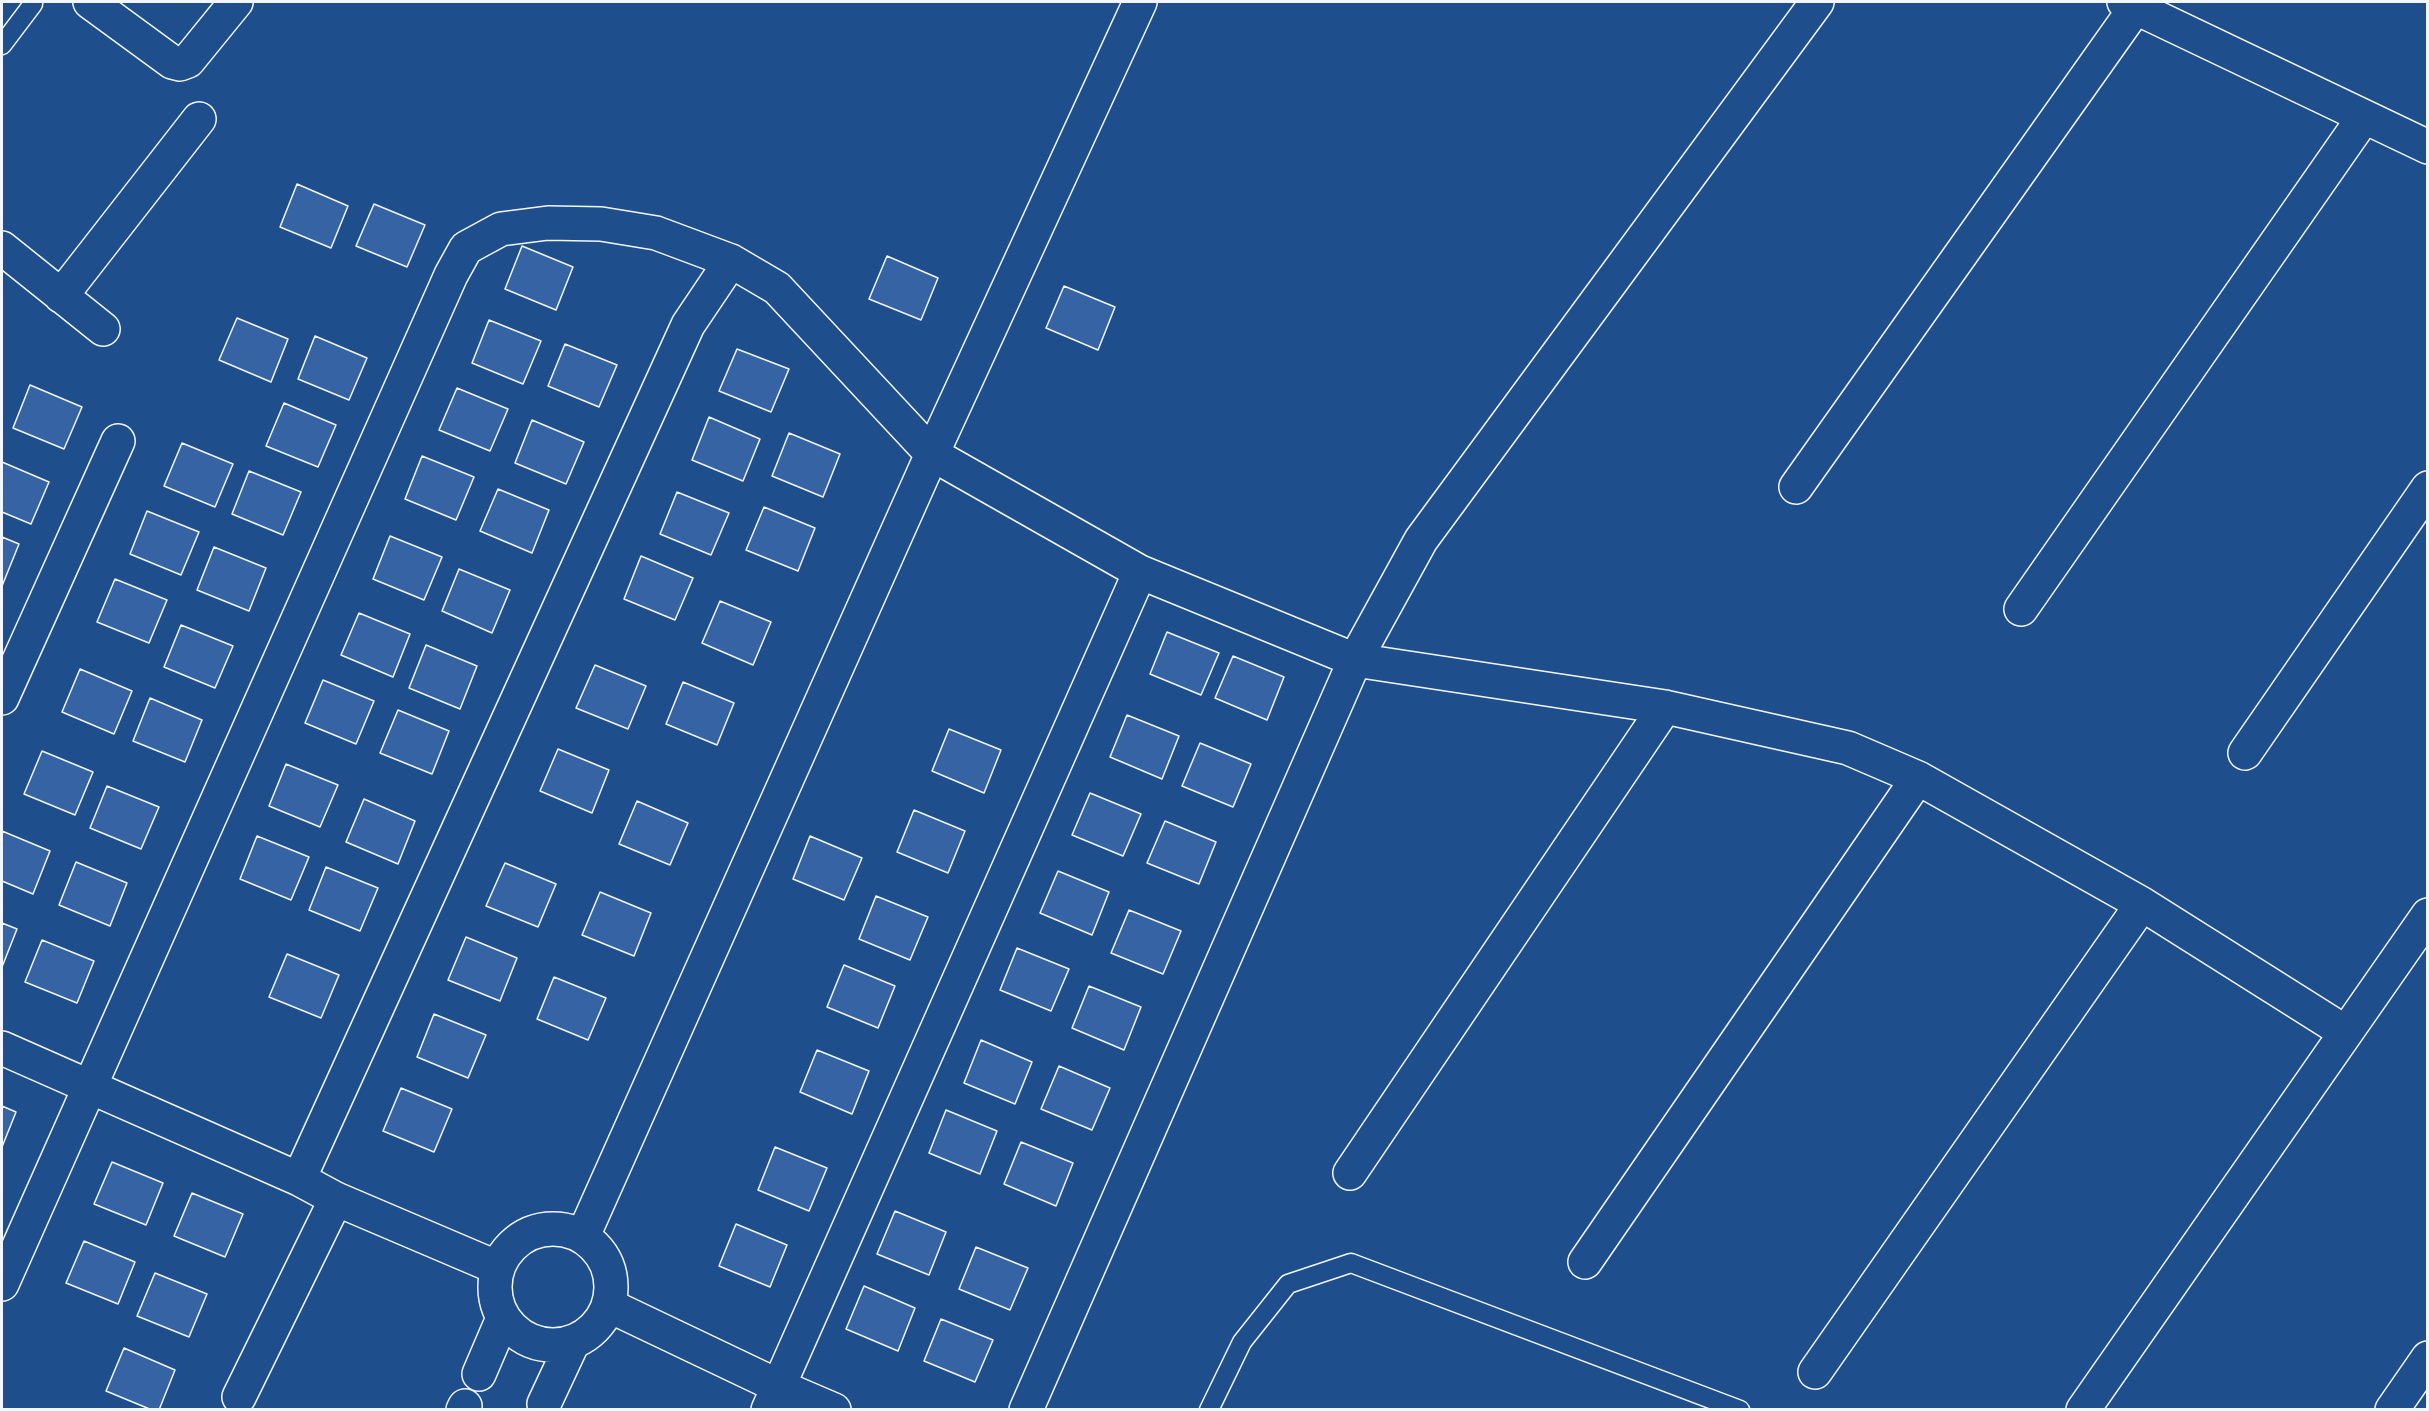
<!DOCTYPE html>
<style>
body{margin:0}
#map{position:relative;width:2429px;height:1411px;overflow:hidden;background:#1f4e8c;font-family:"Asap Condensed",sans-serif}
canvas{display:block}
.frame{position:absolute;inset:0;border:3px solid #f2f6ff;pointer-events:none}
</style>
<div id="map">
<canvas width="2429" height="1411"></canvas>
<div class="frame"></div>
</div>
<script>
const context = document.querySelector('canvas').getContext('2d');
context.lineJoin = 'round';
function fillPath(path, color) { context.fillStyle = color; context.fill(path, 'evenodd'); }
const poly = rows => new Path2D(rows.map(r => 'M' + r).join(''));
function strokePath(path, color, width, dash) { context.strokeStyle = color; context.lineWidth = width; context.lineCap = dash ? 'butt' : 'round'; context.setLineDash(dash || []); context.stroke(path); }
const building = poly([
 [297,184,348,206,331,248,280,227,297,184],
 [374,204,425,225,407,267,356,246,374,204],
 [522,246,573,267,556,310,505,289,522,246],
 [887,256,938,278,921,320,869,299,887,256],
 [1064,286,1115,307,1098,350,1046,328,1064,286],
 [237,318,288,339,271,382,219,360,237,318],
 [489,320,541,341,523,384,472,363,489,320],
 [315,336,367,358,349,400,298,379,315,336],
 [565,344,617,365,599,407,548,386,565,344],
 [737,349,789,369,771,412,719,391,737,349],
 [30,385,82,407,64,449,13,428,30,385],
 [457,388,508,409,490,451,439,430,457,388],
 [284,403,336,425,318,467,266,446,284,403],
 [709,417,760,439,743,481,692,460,709,417],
 [532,420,584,442,566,484,515,463,532,420],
 [789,433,840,454,823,497,772,476,789,433],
 [182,443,233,464,215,507,164,486,182,443],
 [422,456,474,477,456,520,405,499,422,456],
 [2,462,49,482,31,524,2,512,2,462],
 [249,471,301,492,283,535,232,514,249,471],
 [498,489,549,510,532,553,480,531,498,489],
 [677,492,729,513,711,555,660,534,677,492],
 [764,507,815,528,798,571,746,550,764,507],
 [147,511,199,532,181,575,130,554,147,511],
 [390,536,442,557,424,600,373,579,390,536],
 [2,537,19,544,2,586,2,537],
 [214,547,266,568,249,611,197,590,214,547],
 [641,556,693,578,675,620,624,599,641,556],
 [459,569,510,590,492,633,442,611,459,569],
 [115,579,167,600,149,643,97,622,115,579],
 [720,601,771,622,753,665,702,643,720,601],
 [359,613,410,634,393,677,341,655,359,613],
 [181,625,233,646,215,688,164,667,181,625],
 [1167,632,1219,653,1201,695,1150,674,1167,632],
 [426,645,477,666,460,709,409,688,426,645],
 [1233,656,1284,677,1267,720,1215,698,1233,656],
 [595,665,646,686,628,729,576,708,595,665],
 [80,669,132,691,114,734,62,712,80,669],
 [323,680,374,701,356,744,305,723,323,680],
 [683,682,734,703,717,745,666,724,683,682],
 [150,698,202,720,185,762,133,741,150,698],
 [398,710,449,731,432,774,380,753,398,710],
 [1127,715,1179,736,1162,779,1110,757,1127,715],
 [949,729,1001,750,984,793,932,771,949,729],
 [1200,743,1251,764,1233,807,1182,786,1200,743],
 [558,749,609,770,592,813,540,791,558,749],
 [42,751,93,772,75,815,24,794,42,751],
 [286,764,338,785,320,827,269,806,286,764],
 [107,786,159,807,141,849,90,828,107,786],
 [1090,793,1141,814,1123,856,1072,835,1090,793],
 [364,799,415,821,398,864,346,842,364,799],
 [637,801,688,823,670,865,619,844,637,801],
 [914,810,965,831,948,873,897,852,914,810],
 [1165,821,1216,842,1199,884,1147,863,1165,821],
 [2,831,50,851,33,894,2,881,2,831],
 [257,836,309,857,291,900,240,879,257,836],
 [810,836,862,858,844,900,793,879,810,836],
 [76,862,127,883,110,926,59,905,76,862],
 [505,863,556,884,538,927,486,906,505,863],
 [326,867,378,888,360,931,309,910,326,867],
 [1058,871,1109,892,1092,935,1040,913,1058,871],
 [600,892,651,913,634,956,582,935,600,892],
 [876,896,928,917,910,960,859,939,876,896],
 [1129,910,1181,931,1163,974,1111,953,1129,910],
 [2,923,17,929,2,967,2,923],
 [466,937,517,958,500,1001,448,980,466,937],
 [42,940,94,961,77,1003,25,982,42,940],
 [1017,948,1069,969,1051,1011,1000,990,1017,948],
 [287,954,339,975,321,1018,269,997,287,954],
 [844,965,895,986,878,1028,827,1007,844,965],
 [554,977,606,998,588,1040,537,1019,554,977],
 [1089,986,1141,1007,1124,1050,1072,1028,1089,986],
 [434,1014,486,1035,468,1078,417,1057,434,1014],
 [981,1040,1032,1062,1015,1104,964,1083,981,1040],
 [817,1050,869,1071,852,1114,800,1092,817,1050],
 [1059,1066,1110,1088,1092,1130,1041,1109,1059,1066],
 [401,1088,452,1109,434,1152,383,1131,401,1088],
 [2,1106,16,1112,2,1147,2,1106],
 [946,1110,997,1131,980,1174,929,1153,946,1110],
 [1021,1142,1073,1163,1056,1206,1004,1184,1021,1142],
 [775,1147,827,1168,809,1211,758,1190,775,1147],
 [112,1162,163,1183,146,1225,94,1204,112,1162],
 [192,1193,243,1214,225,1257,174,1236,192,1193],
 [895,1211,946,1232,929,1275,877,1254,895,1211],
 [736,1224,787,1245,770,1287,719,1266,736,1224],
 [84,1241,135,1262,118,1304,66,1283,84,1241],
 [976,1247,1028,1268,1010,1310,959,1289,976,1247],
 [155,1273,207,1294,189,1337,137,1316,155,1273],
 [864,1286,915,1308,898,1351,846,1329,864,1286],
 [941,1319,993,1340,975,1382,924,1361,941,1319],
 [124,1348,175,1370,159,1410,152,1410,106,1391,124,1348]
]);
fillPath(building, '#3563a3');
strokePath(building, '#f2f6ff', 1.5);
const lane = poly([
 [2,45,33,4],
 [1209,1410,1242,1342,1288,1284,1351,1263,1740,1410]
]);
const street = poly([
 [90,2,172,62,180,64,188,61,236,2],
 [2124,2,2428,147],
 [2,248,103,329],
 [61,296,199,119],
 [1796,487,2136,7],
 [2021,609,2364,117],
 [2,698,118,441],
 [2245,753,2428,488],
 [2,1048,299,1179,336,1199,498,1268],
 [1350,1173,1665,707],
 [299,1179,688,325,731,261],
 '495 1287a58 58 0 1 1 116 0a58 58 0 1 1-116 0Z',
 [583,1236,932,454,1140,2],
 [1585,1262,1918,778],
 [2,1284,451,275,466,248,501,229,548,223,601,224,656,233,731,261,777,288,932,454,1140,572,1355,660,1665,707,1848,748,1918,778,2142,904,2345,1032],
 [608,1305,778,1386,834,1410],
 [1815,1372,2142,904],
 [479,1374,503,1318],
 [239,1397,336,1199],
 [544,1404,573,1342],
 [463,1410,465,1406],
 [768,1410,1140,572],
 [1026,1410,1355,660,1421,540,1817,2],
 [2083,1410,2428,915],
 [2392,1410,2428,1358]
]);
strokePath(lane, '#f2f6ff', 21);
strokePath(street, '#f2f6ff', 36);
strokePath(lane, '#1f4e8c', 18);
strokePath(street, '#1f4e8c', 33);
</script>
